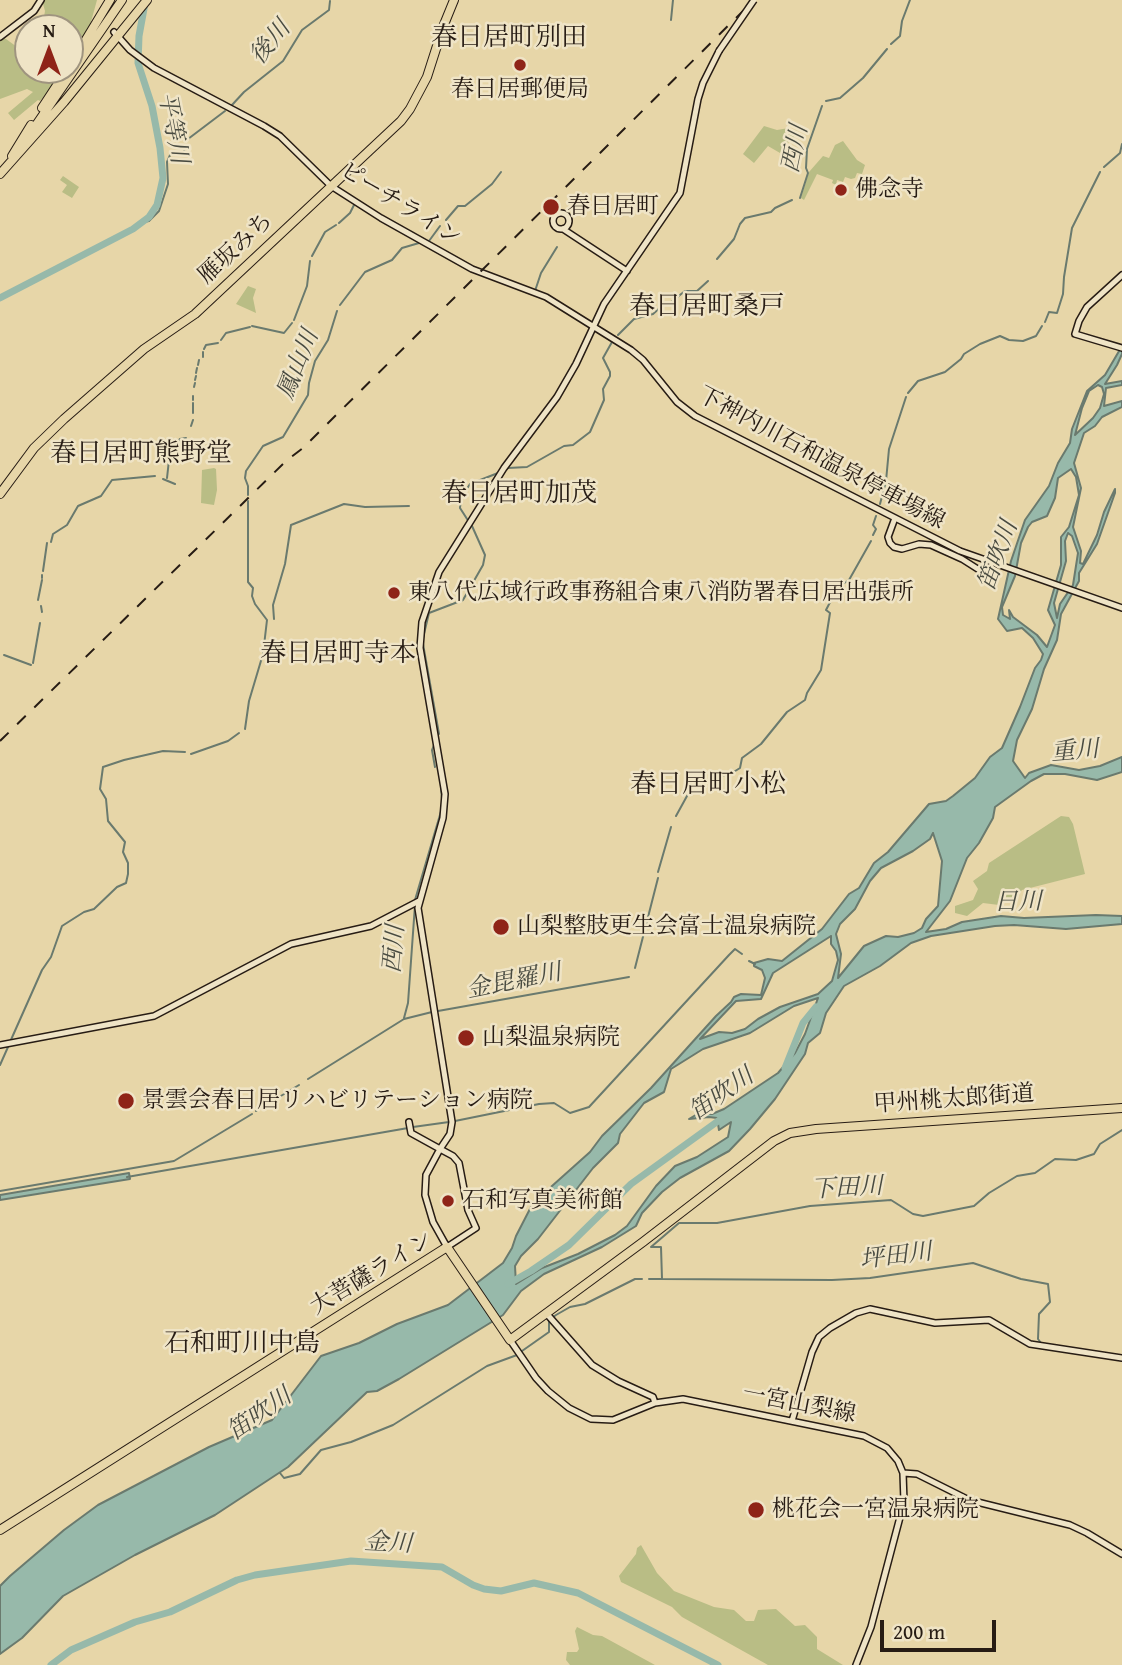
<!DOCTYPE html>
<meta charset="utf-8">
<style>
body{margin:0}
#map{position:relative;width:1122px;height:1665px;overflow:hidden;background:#e7d6a8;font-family:"Gentium Book Plus",serif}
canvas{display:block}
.north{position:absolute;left:14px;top:14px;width:70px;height:70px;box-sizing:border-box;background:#efe4c6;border:2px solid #9f947f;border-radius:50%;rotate:0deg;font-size:19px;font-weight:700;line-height:28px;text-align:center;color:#271c14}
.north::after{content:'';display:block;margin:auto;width:24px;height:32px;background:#8f2418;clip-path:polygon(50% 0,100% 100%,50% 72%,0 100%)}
.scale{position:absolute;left:880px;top:1620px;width:116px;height:32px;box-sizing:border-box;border:4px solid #271c14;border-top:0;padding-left:9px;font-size:21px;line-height:24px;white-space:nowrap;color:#271c14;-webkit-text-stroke:5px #efe4c6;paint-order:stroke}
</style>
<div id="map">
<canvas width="1122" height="1665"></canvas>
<div class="north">N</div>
<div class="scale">200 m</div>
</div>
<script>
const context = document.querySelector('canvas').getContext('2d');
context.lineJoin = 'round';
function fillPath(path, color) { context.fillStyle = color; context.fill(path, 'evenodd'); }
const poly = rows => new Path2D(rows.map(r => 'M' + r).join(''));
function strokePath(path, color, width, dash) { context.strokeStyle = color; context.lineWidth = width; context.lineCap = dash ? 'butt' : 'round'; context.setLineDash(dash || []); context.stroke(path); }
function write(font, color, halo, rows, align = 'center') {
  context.font = font + ' "Gentium Book Plus","Noto Serif JP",serif'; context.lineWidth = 5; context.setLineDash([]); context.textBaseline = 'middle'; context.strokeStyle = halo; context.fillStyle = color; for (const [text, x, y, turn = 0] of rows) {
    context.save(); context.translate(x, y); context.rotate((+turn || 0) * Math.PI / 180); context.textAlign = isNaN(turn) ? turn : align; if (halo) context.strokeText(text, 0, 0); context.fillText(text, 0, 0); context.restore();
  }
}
fillPath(poly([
 [42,0,97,0,89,29,70,57,70,28,42,28,45,11],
 [28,36,28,70,60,70,55,84,40,101,38,100,14,120,8,113,33,92,27,89,0,99,0,37,6,39,17,47],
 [764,126,777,130,789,128,797,131,793,140,791,139,780,153,768,146,754,163,743,154],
 [843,141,857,160,865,165,862,174,857,173,855,178,851,179,845,177,843,182,837,180,836,185,832,183,833,180,817,174,804,200,801,198,809,172,823,156,829,158,835,145],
 [63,176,79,187,72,198,62,192,67,185,60,180],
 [248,286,256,289,253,298,256,313,236,304],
 [214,468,216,469,217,490,214,505,201,503,202,470],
 [1061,816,1069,817,1073,824,1085,874,1022,890,1015,897,999,905,983,903,967,916,955,913,955,906,973,900,978,889,973,881,987,871,989,863],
 [641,1545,657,1573,674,1591,714,1607,734,1610,746,1621,754,1621,758,1610,776,1609,795,1626,805,1625,817,1637,817,1649,843,1665,768,1665,682,1617,672,1607,621,1582,619,1576,636,1554,637,1548],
 [577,1627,593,1635,602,1636,655,1665,570,1665,566,1660,567,1652,577,1652,579,1649,575,1631]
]), '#b9bd85');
const water = poly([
 [1122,346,1122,354,1117,365,1105,384,1122,381,1122,385,1106,388,1104,406,1122,401,1122,407,1102,417,1095,426,1084,433,1074,463,1081,488,1073,527,1081,551,1080,563,1083,564,1097,535,1104,512,1115,489,1115,493,1097,544,1079,573,1079,581,1061,614,1057,640,1044,669,1032,709,1017,740,1013,761,1025,778,1029,773,1051,765,1079,770,1100,766,1122,757,1122,772,1097,780,1065,774,1044,774,1031,781,995,807,993,818,979,843,967,858,950,901,926,932,946,929,962,922,1001,916,1024,918,1096,915,1122,916,1122,924,1066,929,1014,925,995,926,931,936,911,943,880,966,844,986,826,1013,820,1033,808,1043,805,1054,775,1099,750,1129,729,1151,680,1178,662,1192,642,1213,636,1226,602,1247,544,1274,521,1291,503,1315,399,1379,377,1391,367,1392,288,1467,215,1515,135,1555,63,1596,22,1638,0,1654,0,1586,10,1576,64,1530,98,1505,209,1447,272,1420,321,1356,359,1343,397,1324,448,1305,503,1263,512,1248,516,1236,533,1203,590,1152,602,1136,651,1088,716,1016,731,1002,734,997,741,994,761,995,765,978,762,970,754,966,754,963,768,959,782,961,822,929,849,894,859,888,874,863,888,852,929,804,946,801,953,796,975,778,990,757,1002,748,1020,707,1035,668,1041,660,1043,654,1033,638,1022,628,1007,631,998,619,1011,561,1025,520,1049,486,1058,463,1070,443,1072,429,1087,391,1105,375,1122,346],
 [1098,385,1102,387,1104,394,1100,408,1093,418,1075,435,1082,408,1089,391,1098,385],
 [1071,469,1076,477,1079,495,1069,527,1061,537,1061,565,1048,610,1055,625,1047,647,1037,635,1013,617,1009,610,1010,619,1003,615,1002,607,1015,576,1021,543,1028,527,1032,522,1047,516,1055,498,1058,478,1071,469],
 [1068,533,1072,536,1078,553,1073,585,1060,604,1057,618,1054,603,1066,561,1065,541,1068,533],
 [933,833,942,861,938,906,926,919,922,928,914,933,898,937,886,936,864,946,838,978,841,954,836,934,840,924,855,909,870,881,881,868,913,851,930,839,933,833],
 [831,936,831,944,836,951,838,960,832,981,818,994,780,1007,758,1019,745,1029,732,1033,719,1032,700,1039,736,1001,761,999,773,973,831,936],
 [818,998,805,1034,795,1053,778,1073,724,1109,712,1114,699,1113,689,1119,709,1117,717,1118,719,1130,731,1122,728,1137,697,1157,675,1166,656,1186,627,1226,615,1235,578,1254,542,1268,516,1284,515,1266,521,1256,538,1239,593,1168,618,1143,620,1134,644,1103,664,1092,671,1069,703,1049,750,1033,794,1006,818,998],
 [129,1173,130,1179,0,1200,0,1195,129,1173]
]);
fillPath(water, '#97b9aa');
strokePath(water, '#6a7a6e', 2);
strokePath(poly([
 [671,20,673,0],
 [891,44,900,36,902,21,910,0],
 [826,101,840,98,863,78,887,49],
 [232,105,244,92,283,61,302,30,329,10,330,1],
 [188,139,225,111],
 [1104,167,1120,153,1122,144],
 [800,198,808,173,806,168,807,149,822,106],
 [446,220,458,206,465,206,492,184,501,172],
 [144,222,149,221,159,211,168,184,167,162,171,153,183,154,186,145],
 [339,223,350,213,354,205],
 [429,241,440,226],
 [312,256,325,232,336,225],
 [717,259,734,239,740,224,745,218,771,212,775,208,792,200],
 [535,291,541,273,557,247],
 [340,305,365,272,392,260,402,248,419,243],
 [294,320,307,286,310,261],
 [1045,322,1049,312,1057,313,1063,294,1064,277,1072,228,1100,172],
 [252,326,284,333,292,323],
 [618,335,634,319,653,314,663,305,671,302,685,291,697,291,708,281],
 [221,340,226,333,250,327],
 [204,349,206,345,218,343],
 [203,357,203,352],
 [198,365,199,360],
 [196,373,197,368],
 [195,380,196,376],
 [194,387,195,383],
 [908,393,918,381,945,372,961,359,964,354,980,344,1000,336,1009,340,1023,341,1036,336,1042,326],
 [193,396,193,400],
 [193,413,193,403],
 [191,426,193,420],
 [508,468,527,467,564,446,573,445,590,432,604,400,603,389,610,376,610,372,603,358,612,342],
 [167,478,170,451,180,439,186,438],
 [163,479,175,484],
 [248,495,248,486,245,478,246,471,263,446,283,437,308,395,309,383,315,361,328,340,337,311],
 [880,504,886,481,889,449,906,397],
 [469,522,460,508,461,498,470,484,498,473],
 [873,535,876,529,873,525,876,516],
 [51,542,53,534,67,525,78,506,101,496,112,480,155,476],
 [43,571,47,543],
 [42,578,42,575],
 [38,600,42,580],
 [41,606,42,612],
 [274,619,273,605,285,564,291,525,344,504,365,507,409,506],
 [423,638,429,613,463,600,483,565,485,555,472,526],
 [423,644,439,734],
 [4,655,31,665],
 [33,663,40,623],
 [245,729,249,701,263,654,267,620,255,604,252,596,253,588,248,582,248,501],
 [434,745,432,750,435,767],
 [191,754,228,741,239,733],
 [441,787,442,799],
 [676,816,687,796,697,783,732,773,740,768,742,758,761,744,787,712,805,700,807,693,821,670,830,613,826,610,838,587,849,580,871,541],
 [658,872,671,827],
 [415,900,442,808],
 [749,961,755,964],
 [635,968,658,878],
 [438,1011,629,977],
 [404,1018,408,1003,415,905],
 [10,1042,42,970,51,957,62,926,84,912,94,909,117,887,126,883,128,874,128,863,123,852,125,842,108,821,106,799,100,789,103,767,124,760,163,751,185,752],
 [0,1065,8,1047],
 [308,1079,404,1019,432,1012],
 [256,1111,299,1085],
 [455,1121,539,1104,554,1103,570,1113,589,1107,729,955,735,949,742,954],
 [413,1127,449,1122],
 [127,1177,408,1128],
 [0,1191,174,1161,252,1114],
 [649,1279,662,1279,661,1247,651,1247,679,1223,717,1223,810,1206,891,1200,913,1214,923,1216,974,1206,989,1193,1017,1176,1035,1173,1055,1159,1076,1160,1094,1154,1100,1144,1122,1130],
 [662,1279,832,1280,870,1278,973,1263,1021,1279,1048,1284,1050,1302,1039,1314,1038,1339,1041,1343],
 [522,1351,549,1332,549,1320,556,1315,570,1307,585,1304,635,1279,642,1279],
 [280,1473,284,1478,300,1474,321,1450,351,1442,393,1425,487,1366,517,1355]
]), '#6a7a6e', 2);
strokePath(poly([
 [0,298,133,229,149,217,157,205,163,178,160,148,152,106,138,63,139,36,145,3],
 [785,1068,803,1023,816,1007],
 [508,1284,531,1271,569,1245,631,1184,725,1116],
 [51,1665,71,1650,135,1622,170,1612,237,1580,255,1575,351,1561,442,1567,473,1585,484,1589,501,1591,534,1583,578,1593,718,1665]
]), '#97b9aa', 7);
const secondary = poly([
 [114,32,130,50,154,68,264,126,280,136,331,186,381,218,472,269,546,297,631,350,643,360,677,402,695,416,960,551,1122,608],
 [0,37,34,11,41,0],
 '553 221a8 8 0 1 1 16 0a8 8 0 1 1-16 0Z',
 [563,229,627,271],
 [1122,275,1087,307,1079,321,1075,334,1122,348],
 [895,518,888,537,890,543,894,547,902,549,919,544,931,545,962,559,984,573],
 [0,1045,154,1016,291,944,371,926,419,901],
 [409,1122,411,1133,440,1149,453,1156,459,1163,468,1210,476,1228,447,1247,433,1222,425,1195,426,1175,440,1149,450,1134,452,1122,418,908,443,818,445,794,420,648,422,622,439,572,504,468,557,397,576,364,604,304,680,193,698,99,703,83,719,51],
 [546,1313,592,1365,618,1381,653,1397,655,1403],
 [510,1340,536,1378,548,1391,569,1408,591,1419,613,1420,655,1403,683,1399,864,1436,887,1448,898,1461,903,1473,904,1502,871,1627,856,1665],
 [792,1421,812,1352,819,1337,830,1328,856,1313,870,1309,935,1323,989,1320,1030,1344,1122,1358],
 [903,1473,917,1474,969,1500,1070,1525,1087,1533,1122,1554]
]);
const highway = poly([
 [70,66,110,0],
 [42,108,67,70],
 [32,131,122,0],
 [12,156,31,125],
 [0,174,64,102,147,0],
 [0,494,34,448,64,419,144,349,195,314,401,121,410,109,427,77,443,27,454,0],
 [0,1530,447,1247,510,1340,643,1242,774,1141,790,1133,816,1129,1122,1108]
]);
strokePath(secondary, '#271c14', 8);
strokePath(highway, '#271c14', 10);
strokePath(secondary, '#efe4c6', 5);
strokePath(highway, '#e7d6a8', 8);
strokePath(poly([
 [0,741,286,461,303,448,754,0]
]), '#271c14', 2, [12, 12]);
const secondaryBridge = poly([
 [719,51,754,0]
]);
strokePath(secondaryBridge, '#271c14', 8, []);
strokePath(secondaryBridge, '#efe4c6', 5);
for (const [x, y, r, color] of [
 [520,65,7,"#8f2418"],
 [841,190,7,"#8f2418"],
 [551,207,9,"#8f2418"],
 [394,593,7,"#8f2418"],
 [501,927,9,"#8f2418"],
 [466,1038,9,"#8f2418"],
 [126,1101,9,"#8f2418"],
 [448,1201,7,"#8f2418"],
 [756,1510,9,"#8f2418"]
]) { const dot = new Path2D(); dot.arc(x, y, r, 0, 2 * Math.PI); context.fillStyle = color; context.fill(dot); strokePath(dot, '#efe4c6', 2.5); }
write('23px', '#271c14', '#efe4c6', [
 ["春日居郵便局",520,90,"center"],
 ["佛念寺",855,190],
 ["春日居町",567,207],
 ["東八代広域行政事務組合東八消防署春日居出張所",408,593],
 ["山梨整肢更生会富士温泉病院",517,927],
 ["山梨温泉病院",482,1038],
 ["景雲会春日居リハビリテーション病院",142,1101],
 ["石和写真美術館",462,1201],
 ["桃花会一宮温泉病院",772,1510]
], 'left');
write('23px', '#271c14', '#efe4c6', [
 ["ピーチライン",400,205,32],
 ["雁坂みち",236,249,-43],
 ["下神内川石和温泉停車場線",821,459,28],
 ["甲州桃太郎街道",954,1100,-4],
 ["大菩薩ライン",372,1274,-31],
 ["一宮山梨線",799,1405,11]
]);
write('italic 24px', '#494b41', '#efe4c6', [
 ["後川",271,43,-50],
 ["平等川",172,128,79],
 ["西川",796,149,-78],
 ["鳳山川",299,365,-68],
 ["笛吹川",999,556,-70],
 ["重川",1075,752,-5],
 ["日川",1018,903,-1],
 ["西川",395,949,-85],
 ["金毘羅川",514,982,-11],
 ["笛吹川",722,1095,-35],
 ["下田川",847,1189,-3],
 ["坪田川",896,1257,-7],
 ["笛吹川",260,1415,-35],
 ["金川",388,1544,3]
]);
write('26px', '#271c14', '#efe4c6', [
 ["春日居町別田",509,38],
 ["春日居町桑戸",707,307],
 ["春日居町熊野堂",141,454],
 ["春日居町加茂",519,494],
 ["春日居町寺本",338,654],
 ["春日居町小松",708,785],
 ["石和町川中島",242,1344]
]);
</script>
